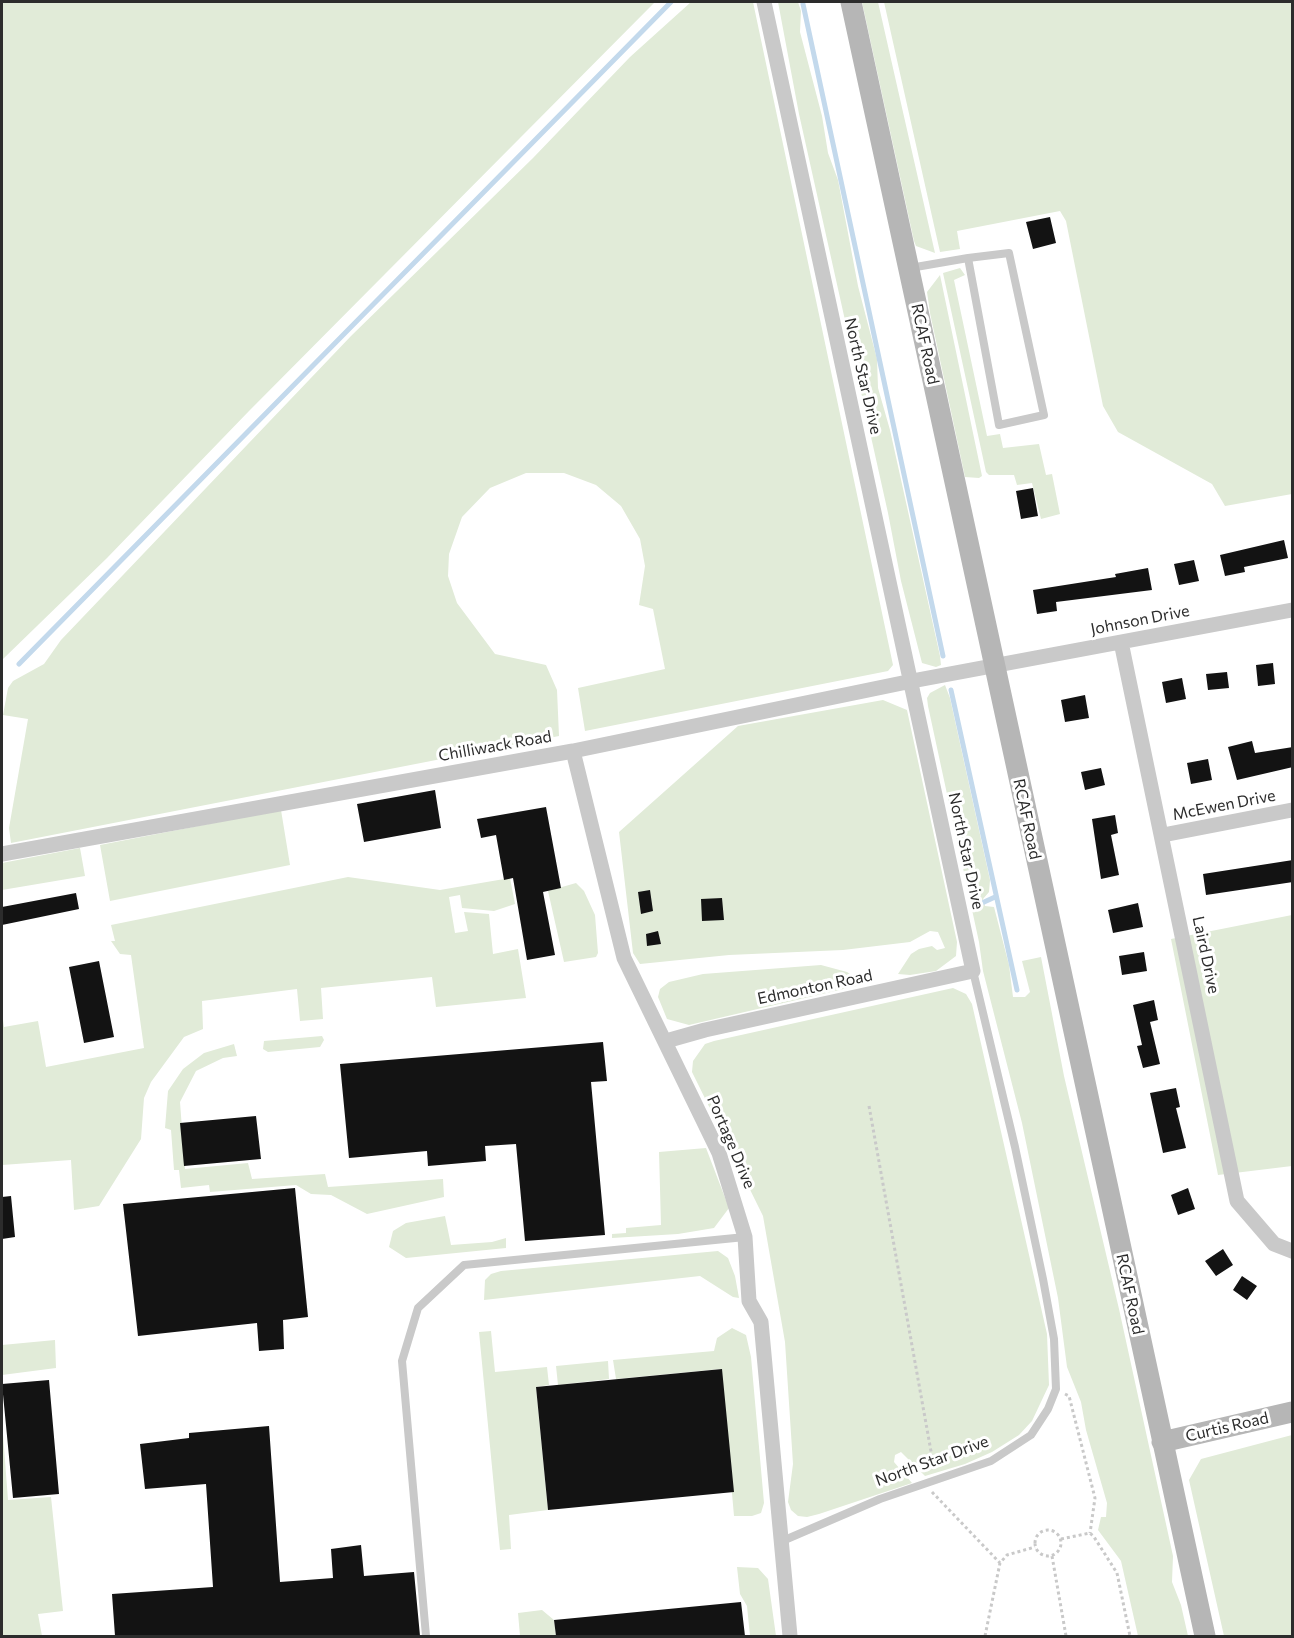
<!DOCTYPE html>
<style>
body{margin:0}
#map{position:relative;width:1294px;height:1638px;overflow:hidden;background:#fff;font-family:Commissioner,sans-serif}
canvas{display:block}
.frame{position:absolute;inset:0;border:3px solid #2c2c2c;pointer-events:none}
</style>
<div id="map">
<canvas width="1294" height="1638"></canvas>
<div class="frame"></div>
</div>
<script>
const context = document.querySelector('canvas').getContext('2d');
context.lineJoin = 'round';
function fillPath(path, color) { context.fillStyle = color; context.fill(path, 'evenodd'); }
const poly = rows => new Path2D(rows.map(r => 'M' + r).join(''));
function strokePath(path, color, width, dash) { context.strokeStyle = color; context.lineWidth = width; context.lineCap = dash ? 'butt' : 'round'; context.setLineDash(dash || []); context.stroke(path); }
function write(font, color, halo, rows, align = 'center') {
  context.font = font + ' Commissioner,sans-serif'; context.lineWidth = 6; context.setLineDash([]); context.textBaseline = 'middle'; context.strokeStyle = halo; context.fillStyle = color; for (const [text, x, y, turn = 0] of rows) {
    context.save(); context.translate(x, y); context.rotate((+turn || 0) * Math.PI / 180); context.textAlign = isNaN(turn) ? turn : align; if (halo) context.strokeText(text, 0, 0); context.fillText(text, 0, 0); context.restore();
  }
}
fillPath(poly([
 [2,2,655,2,249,411,107,558,2,660],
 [691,2,753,2,893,665,888,671,585,731,578,688,665,669,653,609,639,605,645,566,640,539,621,506,596,485,564,473,526,473,490,488,462,517,449,554,448,576,457,603,495,654,546,665,557,690,559,736,11,843,9,828,28,719,3,715,8,688,13,681,44,664,61,640,351,336,533,158,630,57],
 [778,2,798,2,801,11,800,32,822,116,828,153,838,180,858,286,877,359,878,388,890,430,940,656,941,665,936,667,922,663,901,581,888,513,799,114],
 [862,2,878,2,935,253,916,246,914,241],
 [884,2,1292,2,1292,494,1225,506,1212,484,1118,432,1103,406,1066,221,1060,211,957,231,960,249,940,252],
 [960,268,965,275,954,280,987,436,1000,434,1003,448,1039,444,1046,475,1052,474,1060,514,1041,519,1032,483,1017,485,1014,475,989,475,986,472,943,273],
 [940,275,982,476,979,478,965,477,930,313,927,292],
 [945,685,950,698,990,880,989,892,983,899,985,906,994,907,1009,965,1013,997,1025,997,1030,992,1022,961,1041,957,1064,1076,1119,1309,1173,1556,1172,1582,1181,1605,1188,1636,1138,1636,1121,1561,1098,1530,1101,1517,1106,1517,1107,1503,1086,1430,1081,1402,1067,1367,1058,1298,1022,1123,983,971,979,942,928,706,927,698,930,693],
 [883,700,907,710,957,942,956,956,936,971,910,975,898,974,911,954,919,949,932,946,937,950,945,948,938,932,930,931,910,942,843,950,729,955,640,964,633,953,619,832,738,726],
 [281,810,290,865,110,901,100,845],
 [80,848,85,876,2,890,2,863],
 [348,877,440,890,510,878,515,904,494,911,462,908,460,895,449,897,455,933,468,931,464,912,489,914,493,954,518,949,526,998,436,1007,432,977,321,988,323,1019,300,1021,297,989,202,1001,203,1029,184,1037,151,1082,144,1098,141,1139,99,1206,74,1210,71,1160,2,1165,2,1012,4,1027,38,1021,46,1067,144,1048,131,955,120,954,111,941,115,941,111,925],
 [576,883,584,891,595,915,598,953,596,957,564,962,548,891],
 [1292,915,1292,1166,1218,1175,1171,939],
 [821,965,847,972,865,984,689,1025,667,1019,658,997,660,989,669,982,703,974],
 [953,988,966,994,972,1004,1047,1334,1049,1385,1032,1421,1019,1435,992,1452,965,1464,925,1476,901,1452,895,1455,894,1462,912,1483,819,1514,807,1517,798,1516,791,1510,788,1502,793,1464,785,1342,763,1216,692,1072,693,1061,705,1044,714,1041],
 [322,1036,324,1040,320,1047,268,1052,263,1049,264,1041],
 [234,1044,237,1056,223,1058,196,1071,180,1102,185,1169,248,1163,252,1179,325,1174,328,1187,443,1179,444,1197,367,1214,331,1195,311,1194,296,1185,210,1192,209,1185,181,1188,179,1170,174,1170,171,1130,165,1128,168,1091,183,1069,204,1053],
 [706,1148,729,1208,714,1228,678,1234,612,1238,612,1234,626,1233,626,1228,661,1225,659,1152],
 [445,1216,451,1245,492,1242,506,1238,506,1248,406,1258,389,1247,393,1231,406,1223],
 [718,1251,728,1258,735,1276,739,1298,733,1297,700,1276,484,1300,485,1280,491,1274,501,1271],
 [732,1328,746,1335,751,1357,764,1503,761,1513,752,1516,734,1516,721,1369,616,1379,613,1360,714,1351,717,1338],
 [491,1331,495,1372,547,1367,549,1385,536,1387,548,1510,509,1515,511,1549,500,1550,479,1332],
 [55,1340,56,1368,2,1375,2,1345],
 [608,1361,609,1379,558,1385,556,1366],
 [2,1421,8,1500,51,1497,63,1611,38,1614,42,1636,2,1636],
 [1292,1435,1292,1636,1224,1636,1189,1480,1201,1459],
 [737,1567,758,1568,768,1579,776,1636,750,1636,747,1606,740,1594],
 [542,1610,554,1620,556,1636,520,1636,518,1613]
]), '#e1ebd8');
strokePath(poly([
 [803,4,943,656],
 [19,664,671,2],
 [951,690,1017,990],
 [982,903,995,897]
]), '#c3d9ec', 5);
fillPath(poly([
 [1050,217,1056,243,1033,249,1026,222],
 [1033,488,1038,516,1021,519,1016,491],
 [1284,540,1288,558,1244,567,1245,572,1225,576,1220,555],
 [1194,560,1199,581,1179,585,1174,564],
 [1148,568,1152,590,1056,602,1057,611,1037,614,1033,590,1116,577,1115,574],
 [1273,663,1275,684,1258,686,1256,665],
 [1227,672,1229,688,1208,690,1206,674],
 [1182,678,1186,699,1166,703,1162,682],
 [1085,695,1089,718,1065,722,1061,700],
 [1252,741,1255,753,1293,747,1293,767,1237,780,1228,747],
 [1208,759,1212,780,1191,784,1187,763],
 [1101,768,1105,785,1085,790,1081,772],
 [435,790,441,828,364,842,357,804],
 [546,807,561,888,543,892,555,955,527,960,513,878,504,880,496,835,481,838,477,819],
 [1115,815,1118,833,1111,835,1119,875,1101,879,1092,819],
 [1293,860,1293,882,1206,895,1203,874],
 [650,890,653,911,641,914,638,892],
 [76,893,79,909,2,925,2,907],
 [722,898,724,920,702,921,701,899],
 [1138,903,1143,927,1113,933,1108,910],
 [658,931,661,944,647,946,646,934],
 [1144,952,1147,971,1122,975,1119,956],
 [99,961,114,1037,84,1043,69,967],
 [1154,1000,1158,1020,1150,1022,1160,1064,1143,1068,1137,1046,1142,1045,1133,1005],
 [603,1042,607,1081,591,1082,605,1235,525,1241,516,1144,485,1146,486,1161,428,1166,427,1151,349,1158,340,1064],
 [1176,1088,1180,1107,1176,1108,1186,1148,1163,1153,1150,1093],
 [256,1116,261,1159,184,1166,180,1123],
 [295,1188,308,1317,283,1320,284,1349,259,1351,257,1323,138,1336,123,1204],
 [1188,1188,1195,1209,1178,1215,1171,1195],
 [11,1196,15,1237,2,1239,2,1197],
 [1223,1249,1233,1265,1216,1276,1205,1261],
 [1242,1276,1257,1286,1247,1300,1233,1290],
 [722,1369,734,1492,548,1510,536,1387],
 [49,1380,59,1494,13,1498,2,1384],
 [269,1426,280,1582,333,1578,331,1549,361,1545,364,1576,414,1572,420,1636,115,1636,112,1594,213,1587,206,1484,145,1489,140,1444,189,1438,189,1433],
 [741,1602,745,1636,556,1636,554,1620]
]), '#131313');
strokePath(poly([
 [869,1106,934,1468],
 [1065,1394,1069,1396,1095,1498,1090,1533],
 [904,1463,915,1475],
 [932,1492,1000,1563],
 '1035 1543a13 13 0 1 1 26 0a13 13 0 1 1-26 0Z',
 [1061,1539,1090,1533,1094,1537,1117,1573,1130,1636],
 [1052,1556,1066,1636],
 [985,1636,1000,1563,1007,1555,1035,1547]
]), '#c9c9c9', 3, [3, 3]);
strokePath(poly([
 [910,268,968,258,999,425,1044,415,1009,253,968,258],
 [780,1542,880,1499,991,1461,1031,1435,1048,1409,1056,1389,1054,1339,1043,1279,1015,1147,973,971],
 [426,1636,402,1361,418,1308,464,1265,745,1237]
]), '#c9c9c9', 8);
strokePath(poly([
 [1121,642,1237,1201,1274,1244,1292,1251],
 [573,751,624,958,719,1153,745,1237,749,1301,761,1322,790,1636],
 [1163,835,1292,810],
 [2,854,573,751,912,681,1292,610],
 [666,1041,705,1030,973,971,764,2]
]), '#c9c9c9', 15);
strokePath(poly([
 [851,2,1205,1636],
 [1162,1442,1292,1412]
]), '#b6b6b6', 21);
write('16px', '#2c2c2c', '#fff', [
 ["RCAF Road",925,344,78],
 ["North Star Drive",863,376,77],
 ["Johnson Drive",1140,620,-11],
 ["Chilliwack Road",495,746,-10],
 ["McEwen Drive",1224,805,-11],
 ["RCAF Road",1027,819,78],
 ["North Star Drive",966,851,78],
 ["Laird Drive",1206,955,78],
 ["Edmonton Road",815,987,-12],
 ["Portage Drive",731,1142,67],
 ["RCAF Road",1130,1294,78],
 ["Curtis Road",1227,1427,-13],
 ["North Star Drive",932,1461,-20]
]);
</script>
